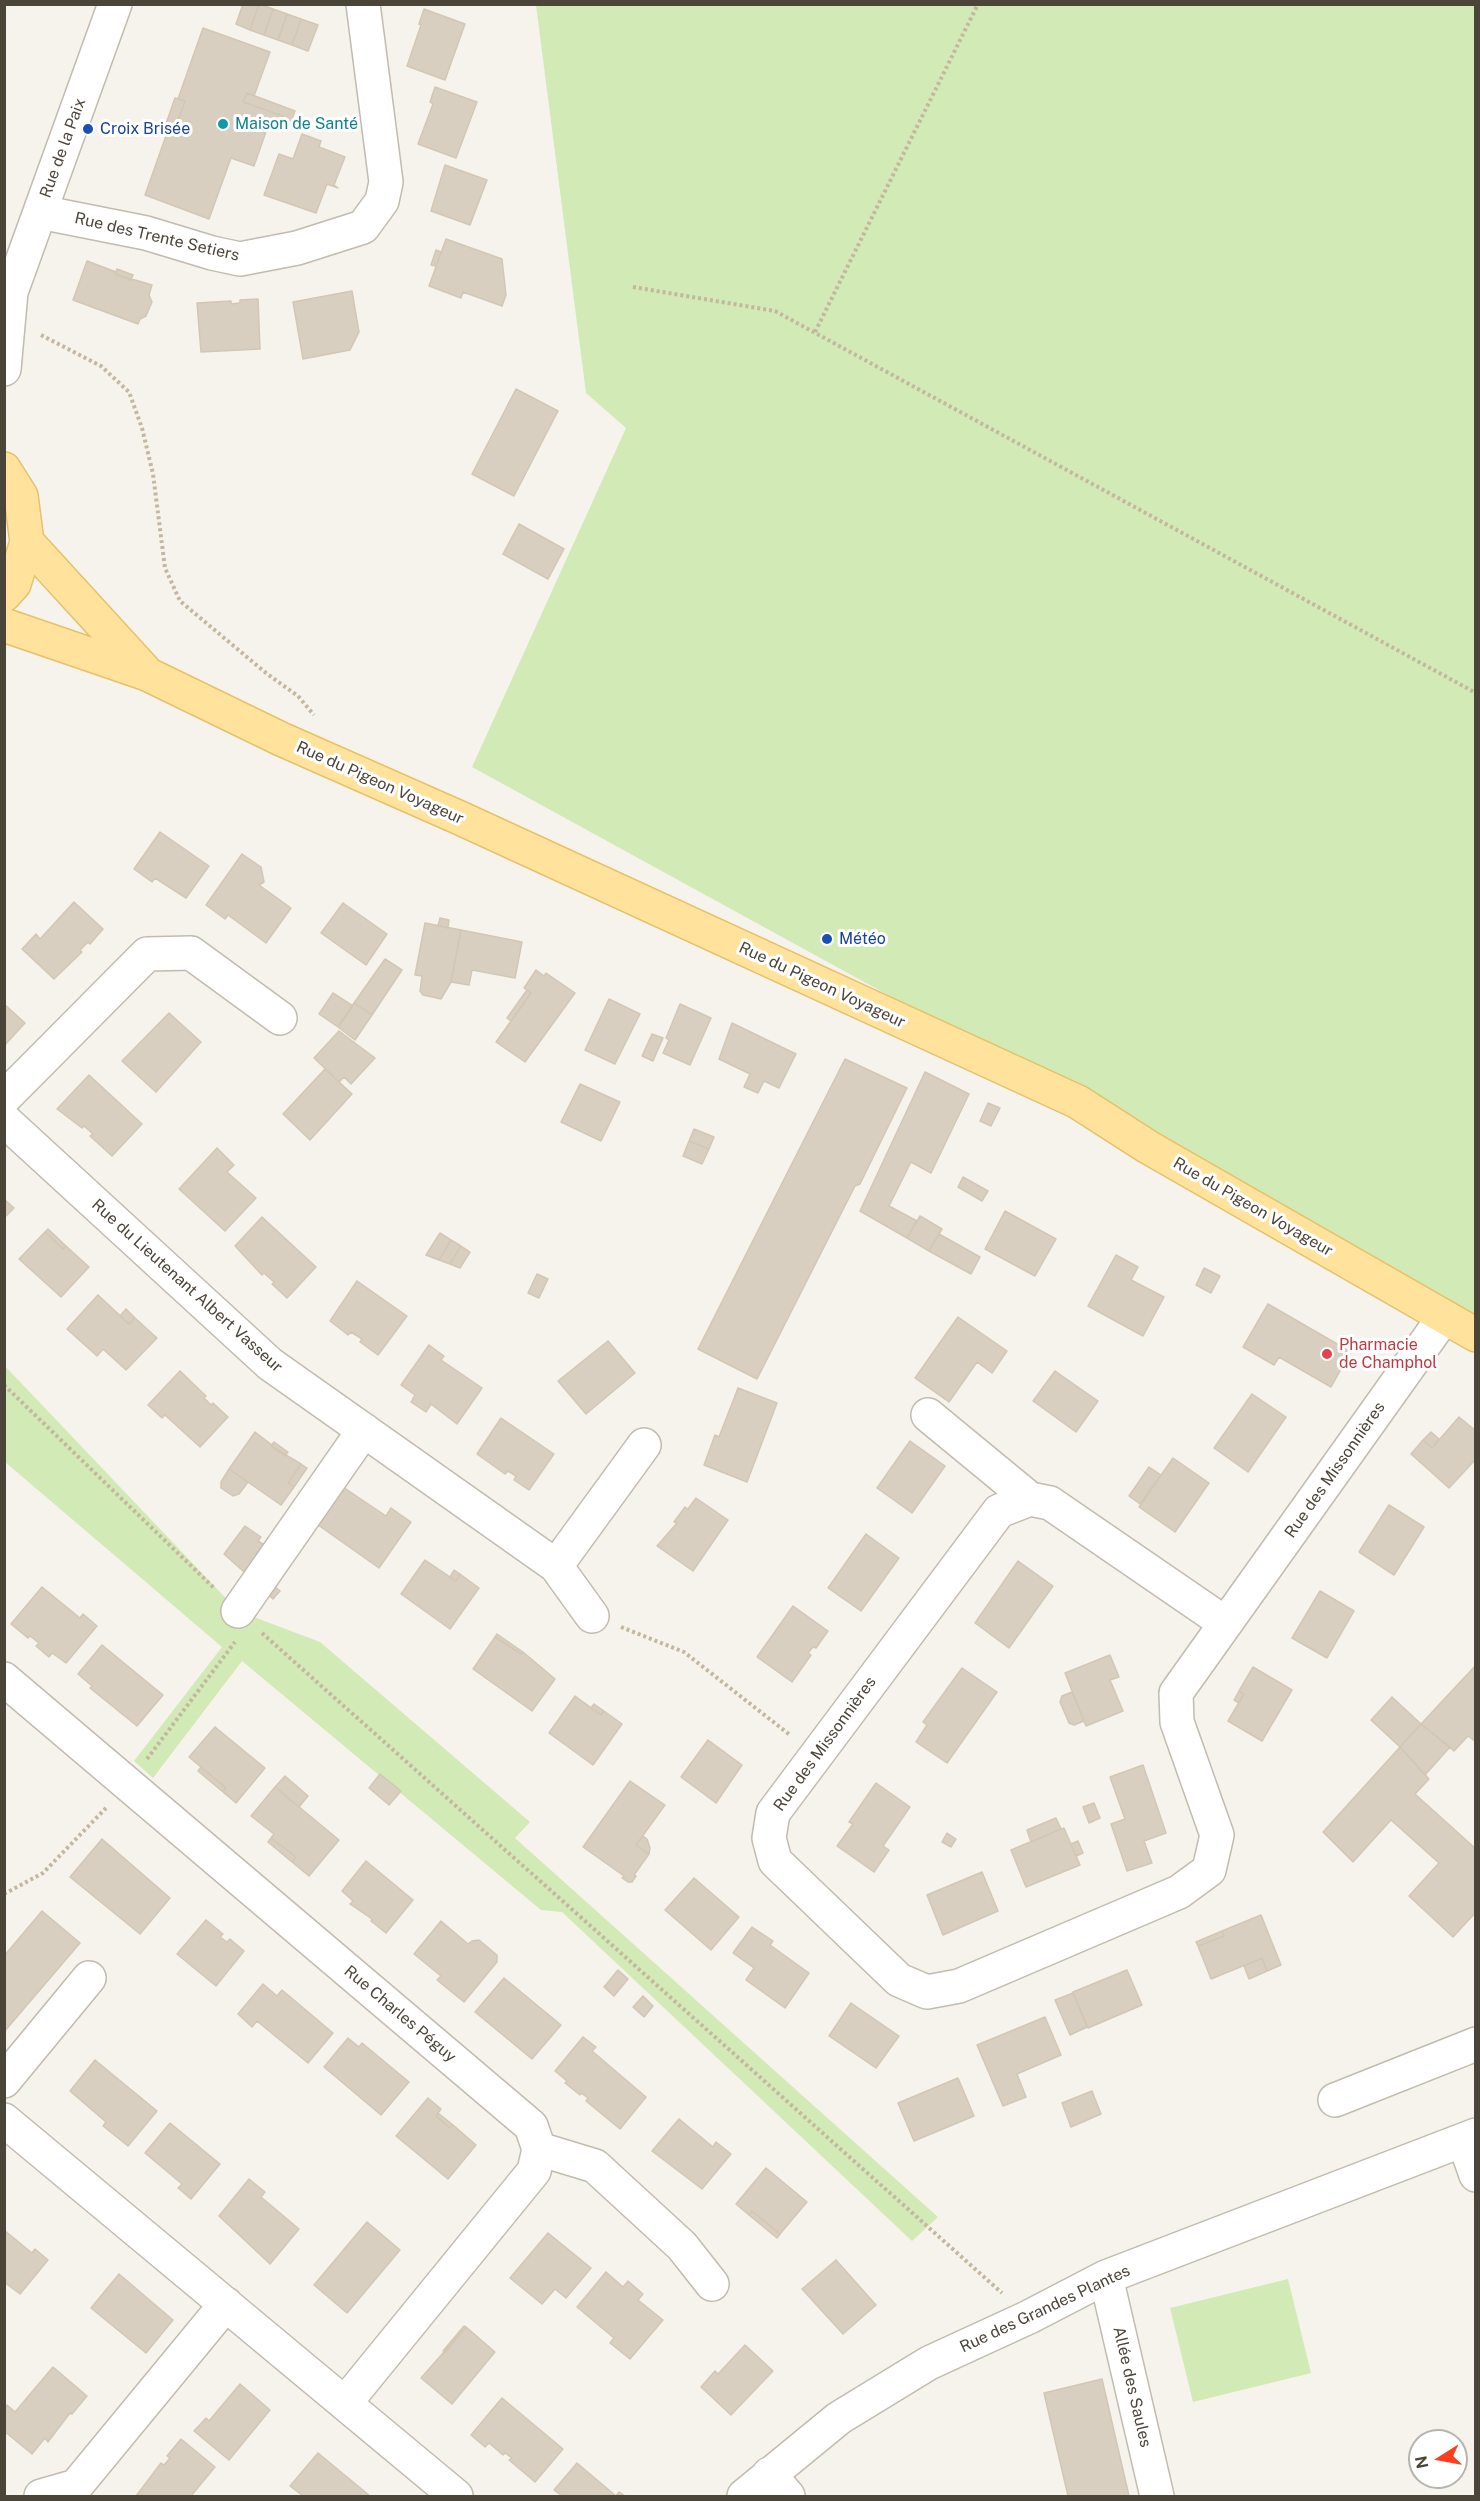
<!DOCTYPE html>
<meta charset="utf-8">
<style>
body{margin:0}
#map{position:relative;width:1480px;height:2501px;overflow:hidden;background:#f6f3ec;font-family:"Public Sans",sans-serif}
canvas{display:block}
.frame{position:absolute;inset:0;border:6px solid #4b4439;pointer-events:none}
.north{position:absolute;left:1408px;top:2429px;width:60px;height:60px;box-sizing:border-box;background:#fff;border:2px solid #b7b4b0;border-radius:50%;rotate:259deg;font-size:16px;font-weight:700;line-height:24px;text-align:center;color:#4b4439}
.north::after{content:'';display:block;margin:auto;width:21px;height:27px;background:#fc3f1d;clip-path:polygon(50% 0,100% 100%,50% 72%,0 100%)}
</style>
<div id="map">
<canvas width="1480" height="2501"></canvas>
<div class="frame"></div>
<div class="north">N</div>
</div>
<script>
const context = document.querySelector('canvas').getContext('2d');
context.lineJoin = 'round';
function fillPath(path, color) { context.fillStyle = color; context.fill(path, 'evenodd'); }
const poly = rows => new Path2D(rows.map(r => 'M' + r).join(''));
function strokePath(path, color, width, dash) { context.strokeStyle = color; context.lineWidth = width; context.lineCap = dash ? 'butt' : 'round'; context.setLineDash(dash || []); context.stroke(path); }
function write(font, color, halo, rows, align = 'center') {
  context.font = font + ' "Public Sans",sans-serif'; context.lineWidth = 6; context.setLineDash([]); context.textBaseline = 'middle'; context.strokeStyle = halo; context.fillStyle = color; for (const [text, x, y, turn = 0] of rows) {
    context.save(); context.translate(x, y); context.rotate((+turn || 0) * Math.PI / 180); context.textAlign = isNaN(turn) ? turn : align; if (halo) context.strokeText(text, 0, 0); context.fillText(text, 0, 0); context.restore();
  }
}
fillPath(poly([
 [536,5,1475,5,1475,1317,472,767,626,428,586,393],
 [4,1365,238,1611,320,1642,530,1822,515,1838,938,2217,912,2241,562,1912,541,1910,242,1661,153,1778,134,1761,222,1647,5,1462],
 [1288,2279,1311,2373,1193,2402,1170,2308]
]), '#d2eab5');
const building = poly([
 [243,4,259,4,250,30,236,24,243,4],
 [259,4,273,9,264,35,250,30,259,4],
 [273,9,287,14,278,40,264,35,273,9],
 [424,9,465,24,445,80,407,66,421,25,419,24,424,9],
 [287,14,301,19,292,45,278,40,287,14],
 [301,19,318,25,308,51,292,45,301,19],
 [203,28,270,52,254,96,247,93,243,102,283,116,279,126,269,123,254,166,231,158,209,219,145,195,167,133,173,135,185,101,178,99,203,28],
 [435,87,477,102,456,158,418,144,433,104,430,102,435,87],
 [247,93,295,111,288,129,279,126,283,116,243,102,247,93],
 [175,98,185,101,173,135,163,132,175,98],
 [302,134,321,141,319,147,345,157,334,185,338,188,327,184,316,213,264,195,279,154,293,159,302,134],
 [445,165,487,180,470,225,431,211,445,165],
 [446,239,502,259,506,295,502,306,463,292,461,298,429,286,446,239],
 [436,250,441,252,436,266,431,265,436,250],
 [87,261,116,272,115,274,152,285,149,295,152,302,146,316,140,319,138,324,73,300,87,261],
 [117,269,133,275,131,280,115,274,117,269],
 [352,291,359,332,350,350,303,359,293,302,352,291],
 [258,299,260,349,201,352,197,303,231,301,231,304,240,303,240,300,258,299],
 [516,389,558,411,514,496,472,474,516,389],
 [519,524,564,549,548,579,503,554,519,524],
 [160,832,209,866,186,898,155,878,152,882,134,869,160,832],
 [242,854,261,867,264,882,259,885,291,908,266,943,228,915,225,919,206,905,242,854],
 [74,902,103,929,90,944,88,942,80,950,82,952,54,979,22,949,36,934,40,939,74,902],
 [343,903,387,934,366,965,321,933,343,903],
 [440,918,449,920,448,928,438,926,440,918],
 [425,923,461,930,451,982,441,999,423,995,420,991,422,976,415,975,425,923],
 [461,930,522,942,515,978,472,970,469,985,451,982,461,930],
 [385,959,402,970,372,1015,354,1003,385,959],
 [536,970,544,976,546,973,575,993,525,1062,496,1042,531,993,524,988,536,970],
 [527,990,531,993,511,1021,507,1018,527,990],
 [333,993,353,1006,338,1027,319,1014,333,993],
 [609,999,640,1014,615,1064,585,1050,609,999],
 [354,1003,372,1015,355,1040,338,1027,354,1003],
 [4,1004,25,1023,4,1046,4,1004],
 [680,1004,711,1018,690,1065,663,1053,669,1040,666,1038,680,1004],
 [169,1013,201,1042,156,1092,122,1061,169,1013],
 [732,1023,796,1054,779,1088,764,1081,758,1093,744,1087,750,1074,719,1059,732,1023],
 [339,1031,375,1058,351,1084,344,1077,339,1082,314,1058,339,1031],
 [652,1034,663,1038,653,1061,642,1056,652,1034],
 [845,1059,907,1088,860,1184,855,1186,757,1379,698,1349,845,1059],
 [325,1069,352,1094,310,1140,283,1114,325,1069],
 [925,1072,969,1094,931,1173,911,1162,889,1206,917,1221,907,1238,860,1211,925,1072],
 [89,1075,142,1124,112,1156,90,1136,93,1134,84,1126,82,1128,57,1109,89,1075],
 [580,1084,620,1102,601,1141,561,1122,580,1084],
 [988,1103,1000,1108,991,1126,980,1121,988,1103],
 [694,1129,714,1137,709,1149,689,1141,694,1129],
 [689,1141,709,1149,702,1164,683,1156,689,1141],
 [217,1148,234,1165,227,1172,256,1198,225,1231,179,1189,217,1148],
 [963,1177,988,1191,982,1201,958,1187,963,1177],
 [4,1199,14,1208,4,1218,4,1199],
 [1005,1211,1056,1239,1035,1276,985,1249,1005,1211],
 [920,1216,942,1229,929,1251,907,1238,920,1216],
 [262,1217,316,1267,287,1298,272,1284,274,1282,264,1273,262,1275,235,1246,262,1217],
 [48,1229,66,1246,63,1249,45,1232,48,1229],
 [45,1232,63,1249,66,1246,89,1267,61,1297,19,1259,45,1232],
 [440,1233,451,1240,439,1260,426,1255,440,1233],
 [939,1234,980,1257,971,1274,929,1251,939,1234],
 [451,1240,461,1246,450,1264,439,1260,451,1240],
 [461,1246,470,1252,460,1268,450,1264,461,1246],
 [1116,1255,1138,1267,1131,1280,1164,1297,1143,1336,1088,1306,1116,1255],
 [1204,1268,1220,1276,1211,1293,1196,1285,1204,1268],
 [537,1274,548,1279,539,1298,528,1293,537,1274],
 [357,1281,407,1316,378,1355,360,1342,362,1339,351,1332,348,1335,330,1321,357,1281],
 [98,1295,129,1324,135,1318,157,1338,126,1370,103,1349,97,1356,67,1329,98,1295],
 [1268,1304,1351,1352,1331,1387,1279,1357,1274,1365,1243,1347,1268,1304],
 [126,1309,135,1318,129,1324,120,1316,126,1309],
 [958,1317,1007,1351,992,1373,977,1362,949,1402,915,1378,958,1317],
 [608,1341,635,1373,586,1414,558,1381,608,1341],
 [429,1345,444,1356,441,1360,482,1388,457,1424,431,1404,426,1412,411,1402,415,1395,401,1385,429,1345],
 [180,1371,206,1396,204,1398,211,1405,213,1403,228,1417,200,1447,165,1415,162,1418,148,1405,180,1371],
 [1055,1371,1098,1401,1076,1432,1033,1401,1055,1371],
 [738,1388,777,1403,747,1482,704,1465,715,1435,719,1437,738,1388],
 [1252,1394,1286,1417,1248,1472,1214,1448,1252,1394],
 [1459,1417,1476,1431,1476,1459,1449,1488,1411,1454,1423,1440,1432,1448,1459,1417],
 [501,1418,554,1454,529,1490,514,1480,516,1476,508,1471,505,1474,477,1454,501,1418],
 [255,1432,272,1445,271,1446,301,1464,288,1483,294,1487,281,1505,229,1469,255,1432],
 [1431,1432,1439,1439,1432,1448,1423,1440,1431,1432],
 [910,1441,945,1466,912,1513,877,1488,910,1441],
 [274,1442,288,1452,285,1456,271,1446,274,1442],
 [1173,1458,1209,1483,1175,1532,1139,1507,1173,1458],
 [301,1464,307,1468,294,1487,288,1483,301,1464],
 [1149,1467,1161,1475,1140,1504,1129,1496,1149,1467],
 [229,1469,248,1482,239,1494,233,1496,221,1488,221,1482,229,1469],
 [337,1483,386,1516,391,1508,411,1522,379,1568,311,1520,337,1483],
 [696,1498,728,1520,693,1571,657,1546,677,1523,674,1522,685,1507,688,1509,696,1498],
 [1389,1505,1424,1527,1394,1575,1359,1552,1389,1505],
 [245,1526,261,1537,258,1541,272,1550,252,1579,224,1554,245,1526],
 [866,1534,899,1558,861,1611,828,1588,866,1534],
 [425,1560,456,1581,460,1574,479,1588,450,1629,401,1594,425,1560],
 [1018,1561,1053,1586,1009,1648,975,1623,1018,1561],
 [454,1570,460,1574,456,1581,450,1577,454,1570],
 [269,1582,280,1591,273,1599,262,1589,269,1582],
 [42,1587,80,1618,83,1614,97,1626,66,1663,52,1653,49,1657,36,1646,39,1643,30,1636,28,1638,11,1624,42,1587],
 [1320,1591,1354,1611,1327,1658,1292,1638,1320,1591],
 [793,1606,828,1631,816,1648,813,1647,808,1653,811,1655,792,1682,757,1657,793,1606],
 [497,1634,523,1652,521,1654,495,1637,497,1634],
 [495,1637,521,1654,523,1652,555,1679,532,1711,473,1669,495,1637],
 [102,1645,163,1695,137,1726,90,1688,92,1686,78,1674,102,1645],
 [1110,1655,1119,1677,1110,1680,1123,1711,1086,1726,1065,1673,1110,1655],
 [1476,1665,1476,1742,1468,1736,1454,1751,1421,1724,1476,1665],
 [1253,1667,1292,1690,1262,1741,1228,1721,1244,1694,1239,1691,1253,1667],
 [962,1668,997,1692,947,1763,916,1742,927,1725,923,1722,962,1668],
 [1239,1691,1244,1694,1239,1703,1234,1700,1239,1691],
 [1072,1692,1084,1721,1074,1725,1069,1723,1060,1702,1062,1696,1072,1692],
 [575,1696,601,1715,604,1711,622,1724,593,1765,549,1733,575,1696],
 [1392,1697,1421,1724,1400,1747,1371,1720,1392,1697],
 [594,1704,604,1711,601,1715,591,1708,594,1704],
 [1421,1724,1450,1747,1425,1775,1400,1747,1421,1724],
 [215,1727,265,1768,236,1803,223,1792,226,1788,189,1757,215,1727],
 [708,1740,742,1765,716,1803,681,1777,708,1740],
 [1400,1747,1429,1779,1415,1794,1476,1849,1476,1912,1453,1937,1409,1896,1439,1863,1391,1820,1353,1862,1323,1832,1400,1747],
 [1143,1765,1166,1833,1144,1841,1152,1863,1127,1871,1111,1824,1125,1819,1110,1777,1143,1765],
 [201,1767,226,1788,223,1792,198,1771,201,1767],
 [380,1774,401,1791,389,1805,369,1788,380,1774],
 [285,1776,308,1796,299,1807,275,1787,285,1776],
 [630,1781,665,1805,636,1845,649,1854,634,1875,636,1876,632,1882,628,1882,622,1878,624,1876,583,1847,630,1781],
 [876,1783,910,1807,883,1846,889,1850,874,1872,837,1846,853,1824,849,1822,876,1783],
 [275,1787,339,1840,309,1876,292,1862,296,1857,271,1838,274,1834,251,1816,275,1787],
 [1094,1803,1100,1818,1089,1823,1083,1807,1094,1803],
 [1056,1818,1061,1829,1031,1842,1027,1830,1056,1818],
 [1064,1828,1080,1865,1026,1887,1011,1850,1064,1828],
 [947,1833,956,1839,951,1847,942,1842,947,1833],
 [643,1836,647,1839,650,1848,649,1854,636,1845,643,1836],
 [271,1838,296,1857,292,1862,268,1842,271,1838],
 [102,1839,170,1898,140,1934,70,1877,102,1839],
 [1078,1841,1083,1853,1076,1856,1071,1844,1078,1841],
 [366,1861,413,1900,386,1933,371,1921,372,1919,350,1904,353,1901,342,1891,366,1861],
 [982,1872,998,1911,943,1935,927,1895,982,1872],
 [694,1878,739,1917,711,1950,665,1910,694,1878],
 [42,1911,80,1943,4,2032,4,1956,42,1911],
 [1261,1915,1281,1965,1267,1971,1262,1958,1211,1979,1198,1946,1224,1936,1222,1931,1261,1915],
 [206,1920,223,1934,220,1937,227,1942,230,1939,244,1951,216,1986,177,1954,206,1920],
 [441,1921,468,1944,472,1941,479,1940,497,1955,497,1962,464,2002,437,1980,441,1976,414,1954,441,1921],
 [752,1927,773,1941,770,1945,809,1973,785,2008,746,1980,754,1968,733,1953,752,1927],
 [1222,1931,1224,1936,1198,1946,1196,1942,1222,1931],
 [1262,1958,1267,1971,1249,1979,1244,1966,1262,1958],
 [618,1970,628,1979,614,1996,604,1987,618,1970],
 [1127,1970,1142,2005,1088,2028,1073,1992,1127,1970],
 [504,1978,561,2025,532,2059,475,2012,504,1978],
 [263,1984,277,1996,282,1990,333,2033,308,2063,257,2021,252,2027,238,2014,263,1984],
 [1073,1993,1087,2027,1070,2035,1055,2000,1073,1993],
 [643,1996,653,2006,644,2017,633,2007,643,1996],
 [851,2003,899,2036,876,2068,829,2036,851,2003],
 [1045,2017,1061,2055,1017,2074,1026,2097,1003,2106,977,2045,1045,2017],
 [583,2037,596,2047,592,2051,646,2097,620,2129,586,2101,588,2098,581,2093,580,2095,565,2083,567,2081,555,2071,583,2037],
 [348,2038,359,2047,362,2043,409,2082,381,2115,324,2067,348,2038],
 [95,2060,157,2111,128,2146,103,2126,106,2122,70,2091,95,2060],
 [958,2078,974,2116,914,2141,898,2103,958,2078],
 [1092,2091,1101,2114,1071,2127,1062,2103,1092,2091],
 [428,2098,441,2109,436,2116,450,2128,453,2125,476,2145,448,2179,396,2136,428,2098],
 [438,2113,453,2125,450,2128,436,2116,438,2113],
 [679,2119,713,2147,716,2142,731,2154,702,2189,652,2151,679,2119],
 [170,2123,220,2164,191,2199,178,2188,182,2184,145,2153,170,2123],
 [766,2168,807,2202,780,2234,752,2211,749,2215,736,2204,766,2168],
 [249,2179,265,2192,261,2197,299,2229,270,2264,219,2216,249,2179],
 [752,2211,780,2234,777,2238,749,2215,752,2211],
 [367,2222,400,2250,347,2313,314,2285,367,2222],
 [4,2230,32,2253,35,2249,48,2260,20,2294,4,2282,4,2230],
 [548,2233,591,2268,566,2298,555,2289,542,2304,510,2278,548,2233],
 [836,2260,876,2305,843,2334,802,2289,836,2260],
 [606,2272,623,2287,628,2281,643,2294,638,2300,663,2320,630,2359,610,2343,614,2338,577,2307,606,2272],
 [119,2274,173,2320,146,2353,91,2308,119,2274],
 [464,2326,466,2327,445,2353,443,2351,464,2326],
 [466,2327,495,2352,452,2404,421,2378,466,2327],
 [745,2345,773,2371,731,2415,701,2387,715,2371,718,2374,745,2345],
 [53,2367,87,2396,72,2414,70,2413,48,2442,45,2438,32,2454,4,2431,4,2409,7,2405,15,2412,53,2367],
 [1102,2379,1129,2496,1068,2496,1044,2393,1102,2379],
 [240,2384,270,2410,229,2460,194,2431,206,2418,209,2421,240,2384],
 [502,2398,563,2449,535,2482,509,2460,512,2458,505,2453,503,2455,489,2443,485,2447,471,2435,502,2398],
 [181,2439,215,2467,191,2496,136,2496,161,2463,164,2465,170,2458,167,2456,181,2439],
 [318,2453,370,2496,303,2496,290,2486,318,2453],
 [577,2463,616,2496,619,2492,625,2496,562,2496,554,2490,577,2463]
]);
fillPath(building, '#d8cfc1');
strokePath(building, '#d3c7b4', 1.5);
const minor = poly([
 [40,212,146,233,212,253,240,259,297,248,363,227,382,201,386,182,363,4],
 [4,300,11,292,115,4],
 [4,369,11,292],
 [4,1098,147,954,191,953,280,1018],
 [4,1120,270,1364,556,1566,592,1616],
 [928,1415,1030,1499],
 [556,1566,644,1445],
 [238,1611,364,1430],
 [1225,1623,1050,1503,1030,1499,999,1511,773,1813,769,1838,775,1861,899,1980,927,1992,959,1986,1179,1892,1209,1870,1217,1835,1177,1722,1176,1693,1444,1317],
 [4,1679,531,2126,539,2149,534,2171,345,2403],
 [4,2081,89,1978],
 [1335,2100,1476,2044],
 [4,2120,456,2496],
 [1464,2141,1476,2175],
 [539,2149,595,2166,682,2246,712,2284],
 [1106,2277,1157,2496],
 [769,2474,788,2496],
 [41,2496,76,2486,226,2304],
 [744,2496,839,2418,929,2363,1029,2317,1106,2277,1476,2135]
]);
const major = poly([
 [4,469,21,496,27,542,14,584,4,595],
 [27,542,144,670],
 [4,625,147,674,281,739,460,818,1078,1102,1148,1147,1476,1335]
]);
strokePath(minor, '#c2bbae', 36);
strokePath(major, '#e6c16a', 36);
strokePath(poly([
 [633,287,775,311,1476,693],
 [815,332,978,4],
 [41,335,101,366,129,392,142,428,153,474,165,568,180,601,266,673,298,696,314,715],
 [4,1385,215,1589],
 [621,1627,684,1652,790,1735],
 [262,1633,1002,2293],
 [147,1759,235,1642],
 [4,1894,43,1873,106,1808]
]), '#c4b79f', 4, [3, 3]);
strokePath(minor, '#fff', 33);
strokePath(major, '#ffe39c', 33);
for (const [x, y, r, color] of [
 [223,124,6,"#0f9aa8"],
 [88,129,6,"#1a4fb4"],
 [827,939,6,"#1a4fb4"],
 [1327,1354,6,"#e0444e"]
]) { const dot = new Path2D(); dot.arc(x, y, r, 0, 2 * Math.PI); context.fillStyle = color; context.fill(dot); strokePath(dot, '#fff', 2); }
write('16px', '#0d838f', '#fff', [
 ["Maison de Santé",235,124]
], 'left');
write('16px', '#164399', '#fff', [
 ["Croix Brisée",100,129],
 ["Météo",839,939]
], 'left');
write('16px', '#4b4439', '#fff', [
 ["Rue de la Paix",63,148,-70],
 ["Rue des Trente Setiers",157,237,13],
 ["Rue du Pigeon Voyageur",380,783,24],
 ["Rue du Pigeon Voyageur",822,985,25],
 ["Rue du Pigeon Voyageur",1253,1207,30],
 ["Rue du Lieutenant Albert Vasseur",187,1286,42],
 ["Rue des Missonnières",1335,1470,-55],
 ["Rue des Missonnières",825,1744,-54],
 ["Rue Charles Péguy",400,2014,40],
 ["Rue des Grandes Plantes",1045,2309,-25],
 ["Allée des Saules",1132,2387,77]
]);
write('16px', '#be3a42', '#fff', [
 ["Pharmacie",1339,1345],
 ["de Champhol",1339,1363]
], 'left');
</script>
